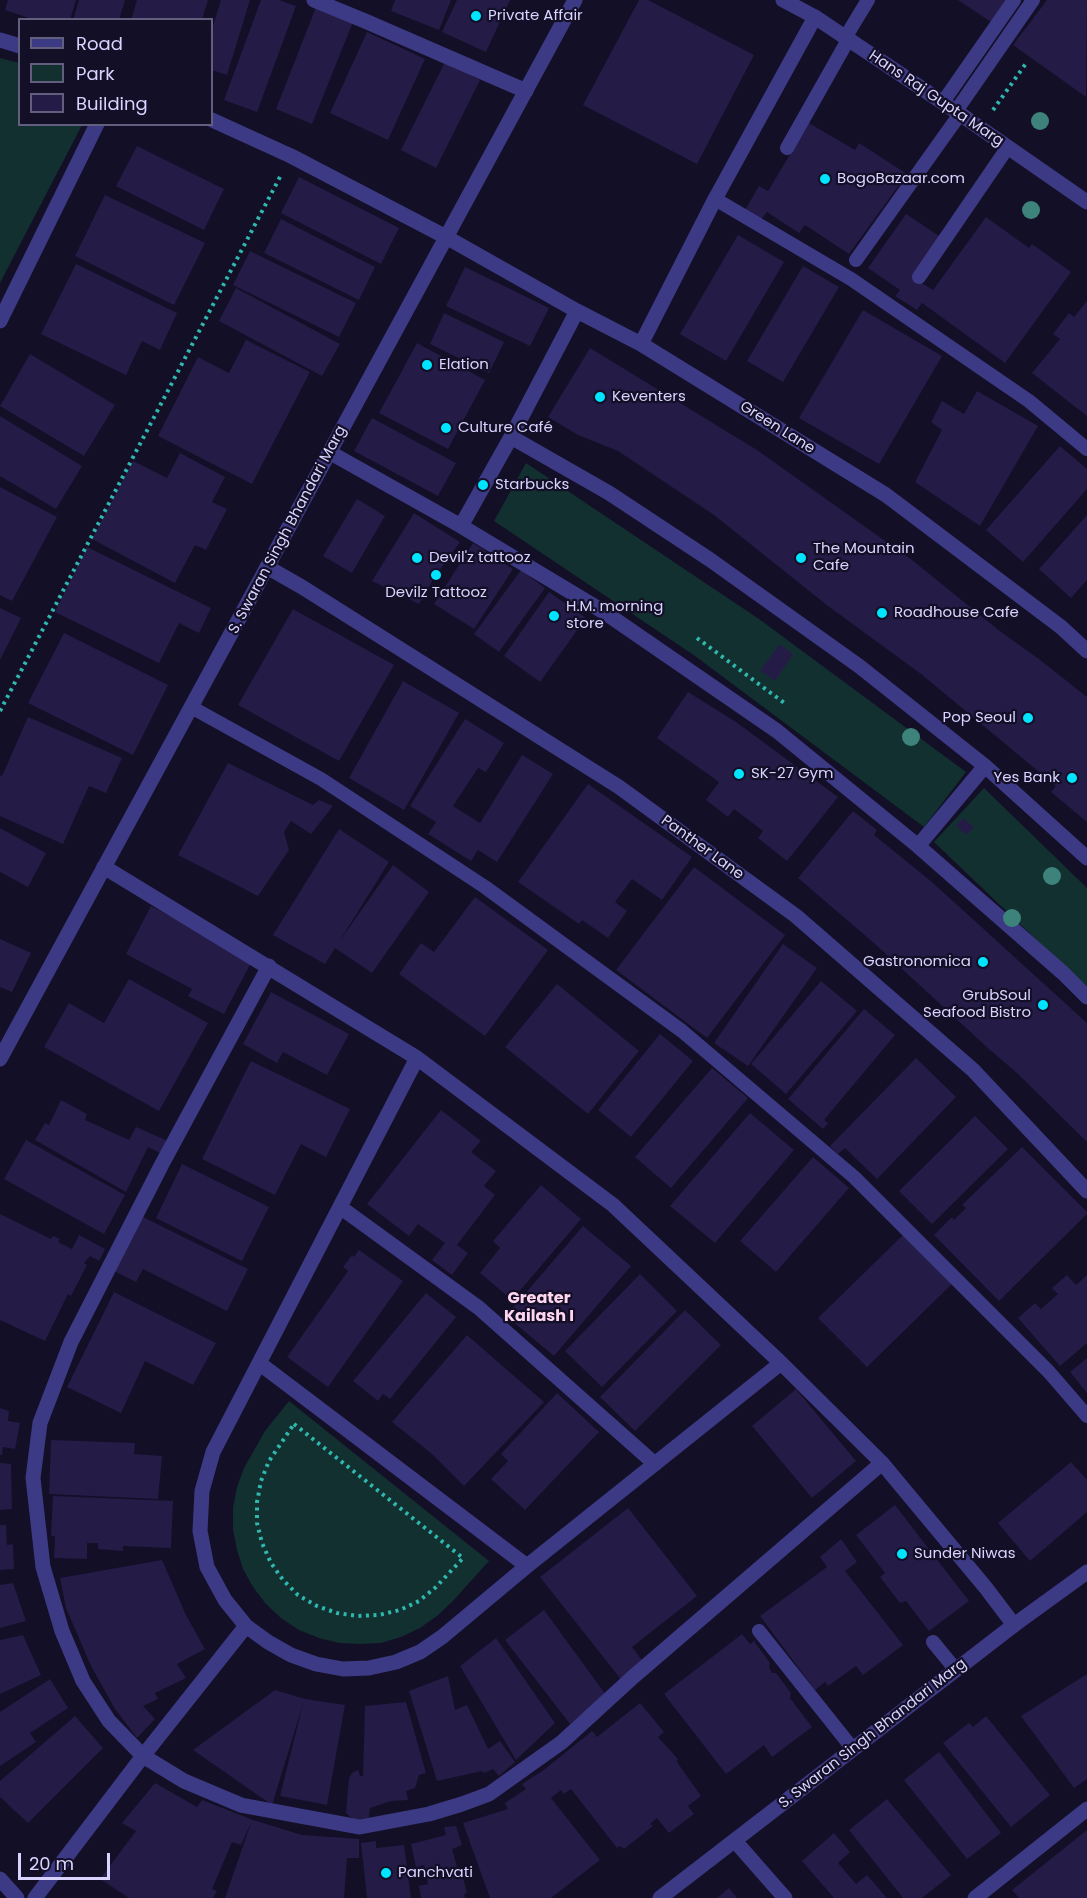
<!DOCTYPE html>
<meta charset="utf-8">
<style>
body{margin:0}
#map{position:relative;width:1087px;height:1898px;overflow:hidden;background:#130f26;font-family:Poppins,sans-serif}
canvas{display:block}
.legend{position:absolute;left:18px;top:18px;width:195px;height:108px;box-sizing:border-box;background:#130f26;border:2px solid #625e7d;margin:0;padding:8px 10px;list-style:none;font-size:18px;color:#d9d4ff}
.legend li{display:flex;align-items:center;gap:12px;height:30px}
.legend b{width:30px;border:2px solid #625e7d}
.scale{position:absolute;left:18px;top:1853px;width:92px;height:27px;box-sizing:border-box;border:3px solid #d9d4ff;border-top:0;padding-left:8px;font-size:18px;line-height:21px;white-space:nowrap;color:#d9d4ff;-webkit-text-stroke:4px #130f26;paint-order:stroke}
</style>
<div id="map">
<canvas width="1087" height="1898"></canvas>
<ul class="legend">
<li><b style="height:8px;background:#3d3a85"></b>Road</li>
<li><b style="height:16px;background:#12302f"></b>Park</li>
<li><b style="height:16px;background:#241b47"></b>Building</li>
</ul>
<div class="scale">20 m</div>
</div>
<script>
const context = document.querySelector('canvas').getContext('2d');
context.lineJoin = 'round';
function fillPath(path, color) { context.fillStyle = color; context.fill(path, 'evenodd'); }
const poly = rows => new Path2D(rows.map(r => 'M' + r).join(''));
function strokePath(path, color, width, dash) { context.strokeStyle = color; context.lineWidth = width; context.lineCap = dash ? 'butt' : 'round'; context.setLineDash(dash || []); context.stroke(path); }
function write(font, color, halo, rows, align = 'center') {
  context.font = font + ' Poppins,sans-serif'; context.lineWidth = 4.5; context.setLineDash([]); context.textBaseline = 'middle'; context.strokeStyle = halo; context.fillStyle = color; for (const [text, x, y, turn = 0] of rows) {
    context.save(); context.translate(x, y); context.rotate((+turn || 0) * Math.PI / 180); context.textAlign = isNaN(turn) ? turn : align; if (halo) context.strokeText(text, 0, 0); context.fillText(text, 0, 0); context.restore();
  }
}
fillPath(poly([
 [0,58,19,63,20,124,82,125,0,283],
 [526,463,759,619,966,772,924,827,695,656,494,521],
 [984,788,1087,888,1087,988,934,842],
 [289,1401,489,1561,452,1602,437,1616,420,1628,401,1637,381,1643,360,1644,339,1643,319,1638,299,1630,281,1618,266,1604,253,1587,243,1569,237,1550,233,1529,233,1508,237,1487,244,1468,265,1431]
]), '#12302f');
fillPath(poly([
 [8,0,76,0,70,20,35,20,5,10],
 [79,0,125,0,119,20,73,20],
 [137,0,208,0,202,20,131,20],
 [221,0,250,0,227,75,212,70,212,29],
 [261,0,279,0,296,6,257,112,224,100],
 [395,0,451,0,439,30,391,11],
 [457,0,510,0,486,52,442,32],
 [639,0,648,0,754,55,697,164,583,105],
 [958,0,1009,0,994,24],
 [1047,0,1087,0,1086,97,1013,45],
 [318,2,355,17,312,124,276,109],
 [367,32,425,59,388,140,330,113],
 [445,62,480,80,436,168,401,150],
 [809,123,855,150,859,143,907,174,849,254,805,225,799,233,767,212,760,221,744,212,759,186,768,191],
 [137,146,224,189,204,230,116,186],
 [299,177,399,228,381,264,281,213],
 [105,195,205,243,174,305,75,256],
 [906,214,939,236,912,277,933,290,986,217,1029,248,1032,244,1071,272,1005,363,922,303,917,310,895,296,900,290,868,268],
 [281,219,375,267,359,300,264,253],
 [738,235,784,262,726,361,680,334],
 [250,251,356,303,339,337,233,285],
 [76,264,177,313,160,350,142,341,126,375,41,334],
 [803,266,839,287,783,382,747,361],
 [465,267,549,308,530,346,446,306],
 [236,288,340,344,322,376,219,321],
 [1087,301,1087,416,1032,373,1060,339,1053,334,1069,313,1074,317],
 [863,310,942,356,879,464,799,418],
 [444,313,504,342,489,373,430,344],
 [246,340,310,372,252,484,158,436,198,357,229,373],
 [417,343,485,380,448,449,379,413],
 [590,348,757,450,912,560,1001,632,1039,659,1087,697,1087,822,1051,792,1056,786,921,674,828,606,714,515,618,451,578,435,548,417],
 [30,354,115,405,84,456,0,406],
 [977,391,1038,426,980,526,915,482,942,430,931,422,942,401,964,414],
 [0,416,82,466,56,509,0,476],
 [372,418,456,463,438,496,354,451],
 [1060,446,1087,469,1087,489,1023,562,986,530],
 [180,453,225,477,212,502,227,509,206,550,195,545,175,583,92,539,133,461,167,478],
 [0,487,57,517,12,601,0,595],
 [357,499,385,516,352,573,323,556],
 [414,513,460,542,436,575,419,604,372,581],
 [1087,515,1087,580,1071,598,1039,569],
 [473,543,513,569,474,629,434,604],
 [87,547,211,608,199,633,179,623,159,663,55,612],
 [521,570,545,588,499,652,474,634],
 [549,592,586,618,540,682,504,656],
 [0,608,21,618,0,660],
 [293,609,394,665,339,761,238,705],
 [64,633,168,685,133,755,28,703],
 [780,644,793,654,775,681,760,670],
 [403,681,459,713,404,810,349,778],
 [688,692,736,722,838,797,787,861,758,838,763,831,734,809,728,817,706,800,719,782,657,738],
 [28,717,122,758,106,793,89,786,63,844,0,816,0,775,2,776],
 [465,719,504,743,486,772,478,768,453,806,480,823,522,755,553,774,497,862,478,850,471,861,428,834,436,822,410,806],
 [228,763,313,805,319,800,333,806,311,834,291,821,284,832,289,850,258,896,178,855],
 [588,784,692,857,662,900,632,879,615,902,627,911,608,938,582,920,579,924,518,882],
 [853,811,877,830,874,835,932,882,1087,1023,1087,1142,1017,1073,990,1050,875,944,798,878],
 [963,818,974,827,966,835,956,825],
 [0,828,46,853,28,887,0,872],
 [339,829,389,862,339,942,393,865,429,892,372,973,335,948,325,964,273,935],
 [694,867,785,935,707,1038,616,970],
 [475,897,548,950,485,1036,399,974,421,943,434,952],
 [151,906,253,959,224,1014,188,996,192,989,126,954],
 [0,939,31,953,12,992,0,987],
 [783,944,817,968,748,1066,714,1043],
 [129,979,208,1023,159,1111,44,1047,69,1003,104,1023],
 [821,981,857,1011,786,1094,751,1064],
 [557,984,639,1051,588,1114,505,1047],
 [271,992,349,1034,327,1075,283,1052,277,1063,243,1044],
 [864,1009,895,1035,824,1120,828,1123,823,1129,788,1099],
 [660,1034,693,1061,631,1137,598,1110],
 [916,1058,956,1097,877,1179,845,1148,838,1154,830,1146],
 [251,1061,350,1109,326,1157,301,1144,275,1195,202,1159],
 [712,1068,748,1098,671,1188,635,1157],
 [61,1100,87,1114,85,1120,129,1140,136,1127,168,1141,162,1154,148,1147,126,1192,35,1140,45,1123,49,1125],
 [441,1110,481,1141,471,1152,496,1171,484,1186,495,1195,457,1245,468,1253,452,1275,432,1260,445,1243,418,1224,409,1236,367,1204],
 [750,1113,794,1150,715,1243,670,1206],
 [975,1116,1008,1149,932,1224,899,1191],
 [26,1140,125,1195,104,1234,4,1179],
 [1022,1147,1087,1212,1087,1214,999,1301,934,1235,952,1217,954,1220,966,1208,962,1205],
 [813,1157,849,1188,776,1272,740,1241],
 [182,1164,269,1207,242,1261,156,1218],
 [541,1185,581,1219,512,1300,480,1273,500,1248,493,1241],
 [0,1214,51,1239,53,1236,60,1239,58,1242,72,1249,79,1235,105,1249,99,1261,90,1256,84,1263,87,1265,71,1296,68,1294,45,1341,0,1320],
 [139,1215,248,1269,227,1311,143,1269,136,1282,112,1270],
 [583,1226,631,1266,554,1356,506,1316],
 [903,1235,952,1284,867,1367,818,1318],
 [359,1250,403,1281,328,1387,287,1357,348,1271,343,1267,352,1255,354,1257],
 [640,1274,677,1311,602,1387,565,1351],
 [1067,1275,1076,1285,1087,1275,1087,1343,1060,1366,1018,1318,1035,1303,1041,1309,1058,1294,1052,1288],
 [114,1292,216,1343,193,1385,145,1361,121,1413,67,1387],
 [426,1293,456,1317,390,1399,383,1394,378,1401,353,1381],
 [685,1310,721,1345,635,1431,600,1397],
 [467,1335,544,1402,464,1486,432,1454,392,1422],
 [1087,1358,1087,1393,1070,1372],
 [796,1389,856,1461,812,1498,752,1426],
 [557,1393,599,1432,525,1510,491,1479,508,1461,501,1454],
 [0,1408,9,1411,8,1421,20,1423,15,1449,3,1447,2,1455,0,1455],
 [51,1440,135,1443,134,1454,162,1456,158,1499,49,1494],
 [1071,1462,1087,1480,1087,1512,1030,1561,998,1523],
 [0,1463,11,1464,12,1509,0,1510],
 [53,1496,173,1501,171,1548,123,1546,123,1551,98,1549,98,1543,87,1543,87,1559,54,1558,55,1536,51,1536],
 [895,1505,969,1601,929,1631,906,1601,900,1603,880,1577,885,1573,856,1535],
 [628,1508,697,1596,632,1647,645,1664,623,1682,540,1577],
 [0,1525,6,1525,7,1545,13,1544,14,1569,0,1570],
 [841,1539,857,1562,845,1571,903,1645,863,1675,856,1666,828,1686,825,1682,815,1690,760,1616,827,1567,820,1557],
 [162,1560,186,1615,205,1649,177,1664,186,1678,155,1693,158,1699,143,1706,155,1719,137,1738,115,1709,91,1666,66,1608,60,1578],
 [13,1583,26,1621,0,1628,0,1585],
 [544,1610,606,1695,570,1724,505,1640],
 [742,1634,750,1644,754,1641,770,1663,769,1667,772,1673,776,1673,791,1693,790,1698,812,1727,772,1757,764,1745,726,1774,664,1694],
 [23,1635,41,1675,0,1694,0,1640],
 [496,1638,555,1723,516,1760,460,1666],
 [1087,1674,1087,1779,1074,1788,1021,1716],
 [448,1676,455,1710,467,1705,488,1749,500,1741,515,1762,499,1776,493,1769,484,1773,482,1771,437,1781,409,1691],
 [50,1679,68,1708,30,1733,36,1742,0,1766,0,1712],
 [275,1690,305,1699,345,1705,327,1805,280,1796,303,1704,272,1805,193,1750],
 [406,1702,426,1773,419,1775,415,1788,406,1791,408,1800,391,1801,370,1808,369,1818,354,1820,346,1813,349,1778,352,1773,358,1770,360,1776,363,1776,365,1706],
 [640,1703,664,1732,658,1737,678,1759,677,1762,701,1796,688,1806,694,1814,669,1833,657,1818,650,1824,653,1826,624,1849,620,1846,617,1848,571,1789,564,1794,561,1790,551,1798,600,1860,551,1898,490,1898,463,1823,508,1809,505,1803,526,1789,522,1784,545,1769,592,1731,597,1737],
 [75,1716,103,1748,28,1823,0,1797,0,1781],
 [986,1716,1050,1795,1011,1827,943,1743,969,1723,973,1727],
 [939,1752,1001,1833,967,1859,904,1780],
 [155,1783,197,1807,202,1800,253,1820,302,1835,359,1839,359,1858,347,1858,344,1898,225,1898,251,1823,241,1845,232,1842,212,1889,217,1891,213,1898,129,1898,100,1879,136,1831,122,1823],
 [887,1799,951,1875,922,1898,903,1898,849,1830],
 [456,1826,462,1845,452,1849,460,1878,463,1878,467,1893,464,1894,465,1898,421,1898,419,1886,428,1884,424,1865,416,1867,411,1844,446,1835,444,1827],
 [1087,1830,1087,1898,1019,1898,1012,1890],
 [834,1833,850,1852,838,1863,856,1884,867,1875,887,1898,834,1898,802,1861],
 [376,1841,376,1848,404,1845,411,1898,367,1898,361,1843],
 [729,1888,737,1898,717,1898]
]), '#241b47');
strokePath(poly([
 [993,110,1027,62],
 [697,638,787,705],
 [0,711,281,175],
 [294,1424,463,1558,436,1587,419,1601,400,1610,379,1615,358,1616,337,1613,317,1606,298,1595,283,1580,271,1563,262,1543,257,1523,257,1502,261,1481,269,1461,294,1424]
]), '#2fb8b0', 4, [3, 4.5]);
strokePath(poly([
 [845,38,868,0],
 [943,102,1014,0],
 [956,111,1033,0],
 [787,148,848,40],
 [715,199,851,279,1029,401,1087,449],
 [856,260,960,114],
 [919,277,1008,147],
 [191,707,321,779,485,887,682,1031,854,1177,1049,1372,1087,1416],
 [759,1631,853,1749],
 [933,1642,956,1670]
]), '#3d3a85', 14);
strokePath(poly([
 [314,0,365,21,526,91],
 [0,40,20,46],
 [212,120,291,156,446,237,577,311,641,344,886,495,1061,627,1087,651],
 [0,321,97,124],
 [641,344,715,199,815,17],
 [511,437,609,493,709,559,859,666,985,766,1087,858],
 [329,452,461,526,511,437,577,311],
 [461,526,604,612,777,731,918,846,1063,973,1087,997],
 [267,567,302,587,619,787,796,916,973,1070,1087,1191],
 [918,846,985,766],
 [104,867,417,1058,613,1205,781,1363,882,1463,986,1588,1014,1625],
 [269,966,162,1164,71,1342,40,1423,33,1478,43,1567,62,1631,83,1681,109,1721,143,1756,184,1781,241,1805,360,1827,429,1814,462,1804,489,1794,562,1742,633,1677,882,1463],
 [417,1058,213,1452,202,1491,200,1531,207,1567,225,1600,246,1626,268,1642,291,1655,316,1664,343,1669,369,1668,396,1662,420,1652,442,1637,527,1566,781,1363],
 [340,1207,479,1308,655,1464],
 [259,1363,527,1566],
 [735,1841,785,1898],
 [35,1898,143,1756,246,1626],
 [975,1898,1087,1809]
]), '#3d3a85', 15);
strokePath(poly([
 [783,0,815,17,960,114,1087,202],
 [0,1059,575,0],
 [0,1879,17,1898],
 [660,1898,1014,1625,1087,1572]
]), '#3d3a85', 15);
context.fillStyle = '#3d827b';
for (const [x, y] of [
 [1040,121],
 [1031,210],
 [911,737],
 [1052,876],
 [1012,918]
]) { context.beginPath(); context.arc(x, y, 9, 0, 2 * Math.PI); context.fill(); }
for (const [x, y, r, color] of [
 [476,16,6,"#00e5ff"],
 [825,179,6,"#00e5ff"],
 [427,365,6,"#00e5ff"],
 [600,397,6,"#00e5ff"],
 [446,428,6,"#00e5ff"],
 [483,485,6,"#00e5ff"],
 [417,558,6,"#00e5ff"],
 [801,558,6,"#00e5ff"],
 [436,575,6,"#00e5ff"],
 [882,613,6,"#00e5ff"],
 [554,616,6,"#00e5ff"],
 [1028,718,6,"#00e5ff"],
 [739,774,6,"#00e5ff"],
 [1072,778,6,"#00e5ff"],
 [983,962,6,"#00e5ff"],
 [1043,1005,6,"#00e5ff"],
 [902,1554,6,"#00e5ff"],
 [386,1873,6,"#00e5ff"]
]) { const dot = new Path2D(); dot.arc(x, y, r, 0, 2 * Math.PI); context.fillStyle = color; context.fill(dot); strokePath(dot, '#130f26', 2); }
write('15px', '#d9d4ff', '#130f26', [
 ["Private Affair",488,16],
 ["BogoBazaar.com",837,179],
 ["Elation",439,365],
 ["Keventers",612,397],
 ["Culture Café",458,428],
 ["Starbucks",495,485],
 ["The Mountain",813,549],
 ["Cafe",813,566],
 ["Devil'z tattooz",429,558],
 ["Devilz Tattooz",436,593,"center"],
 ["H.M. morning",566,607],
 ["store",566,624],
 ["Roadhouse Cafe",894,613],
 ["Pop Seoul",1016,718,"right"],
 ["SK-27 Gym",751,774],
 ["Yes Bank",1060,778,"right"],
 ["Gastronomica",971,962,"right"],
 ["GrubSoul",1031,996,"right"],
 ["Seafood Bistro",1031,1013,"right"],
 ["Sunder Niwas",914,1554],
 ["Panchvati",398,1873]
], 'left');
write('15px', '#d9d4ff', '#130f26', [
 ["Hans Raj Gupta Marg",936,99,34],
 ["Green Lane",777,428,32],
 ["S. Swaran Singh Bhandari Marg",288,530,-62],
 ["Panther Lane",702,848,36],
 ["S. Swaran Singh Bhandari Marg",873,1734,-38]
]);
write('bold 16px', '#ffd6f0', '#130f26', [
 ["Greater",539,1299],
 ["Kailash I",539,1317]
]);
</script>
